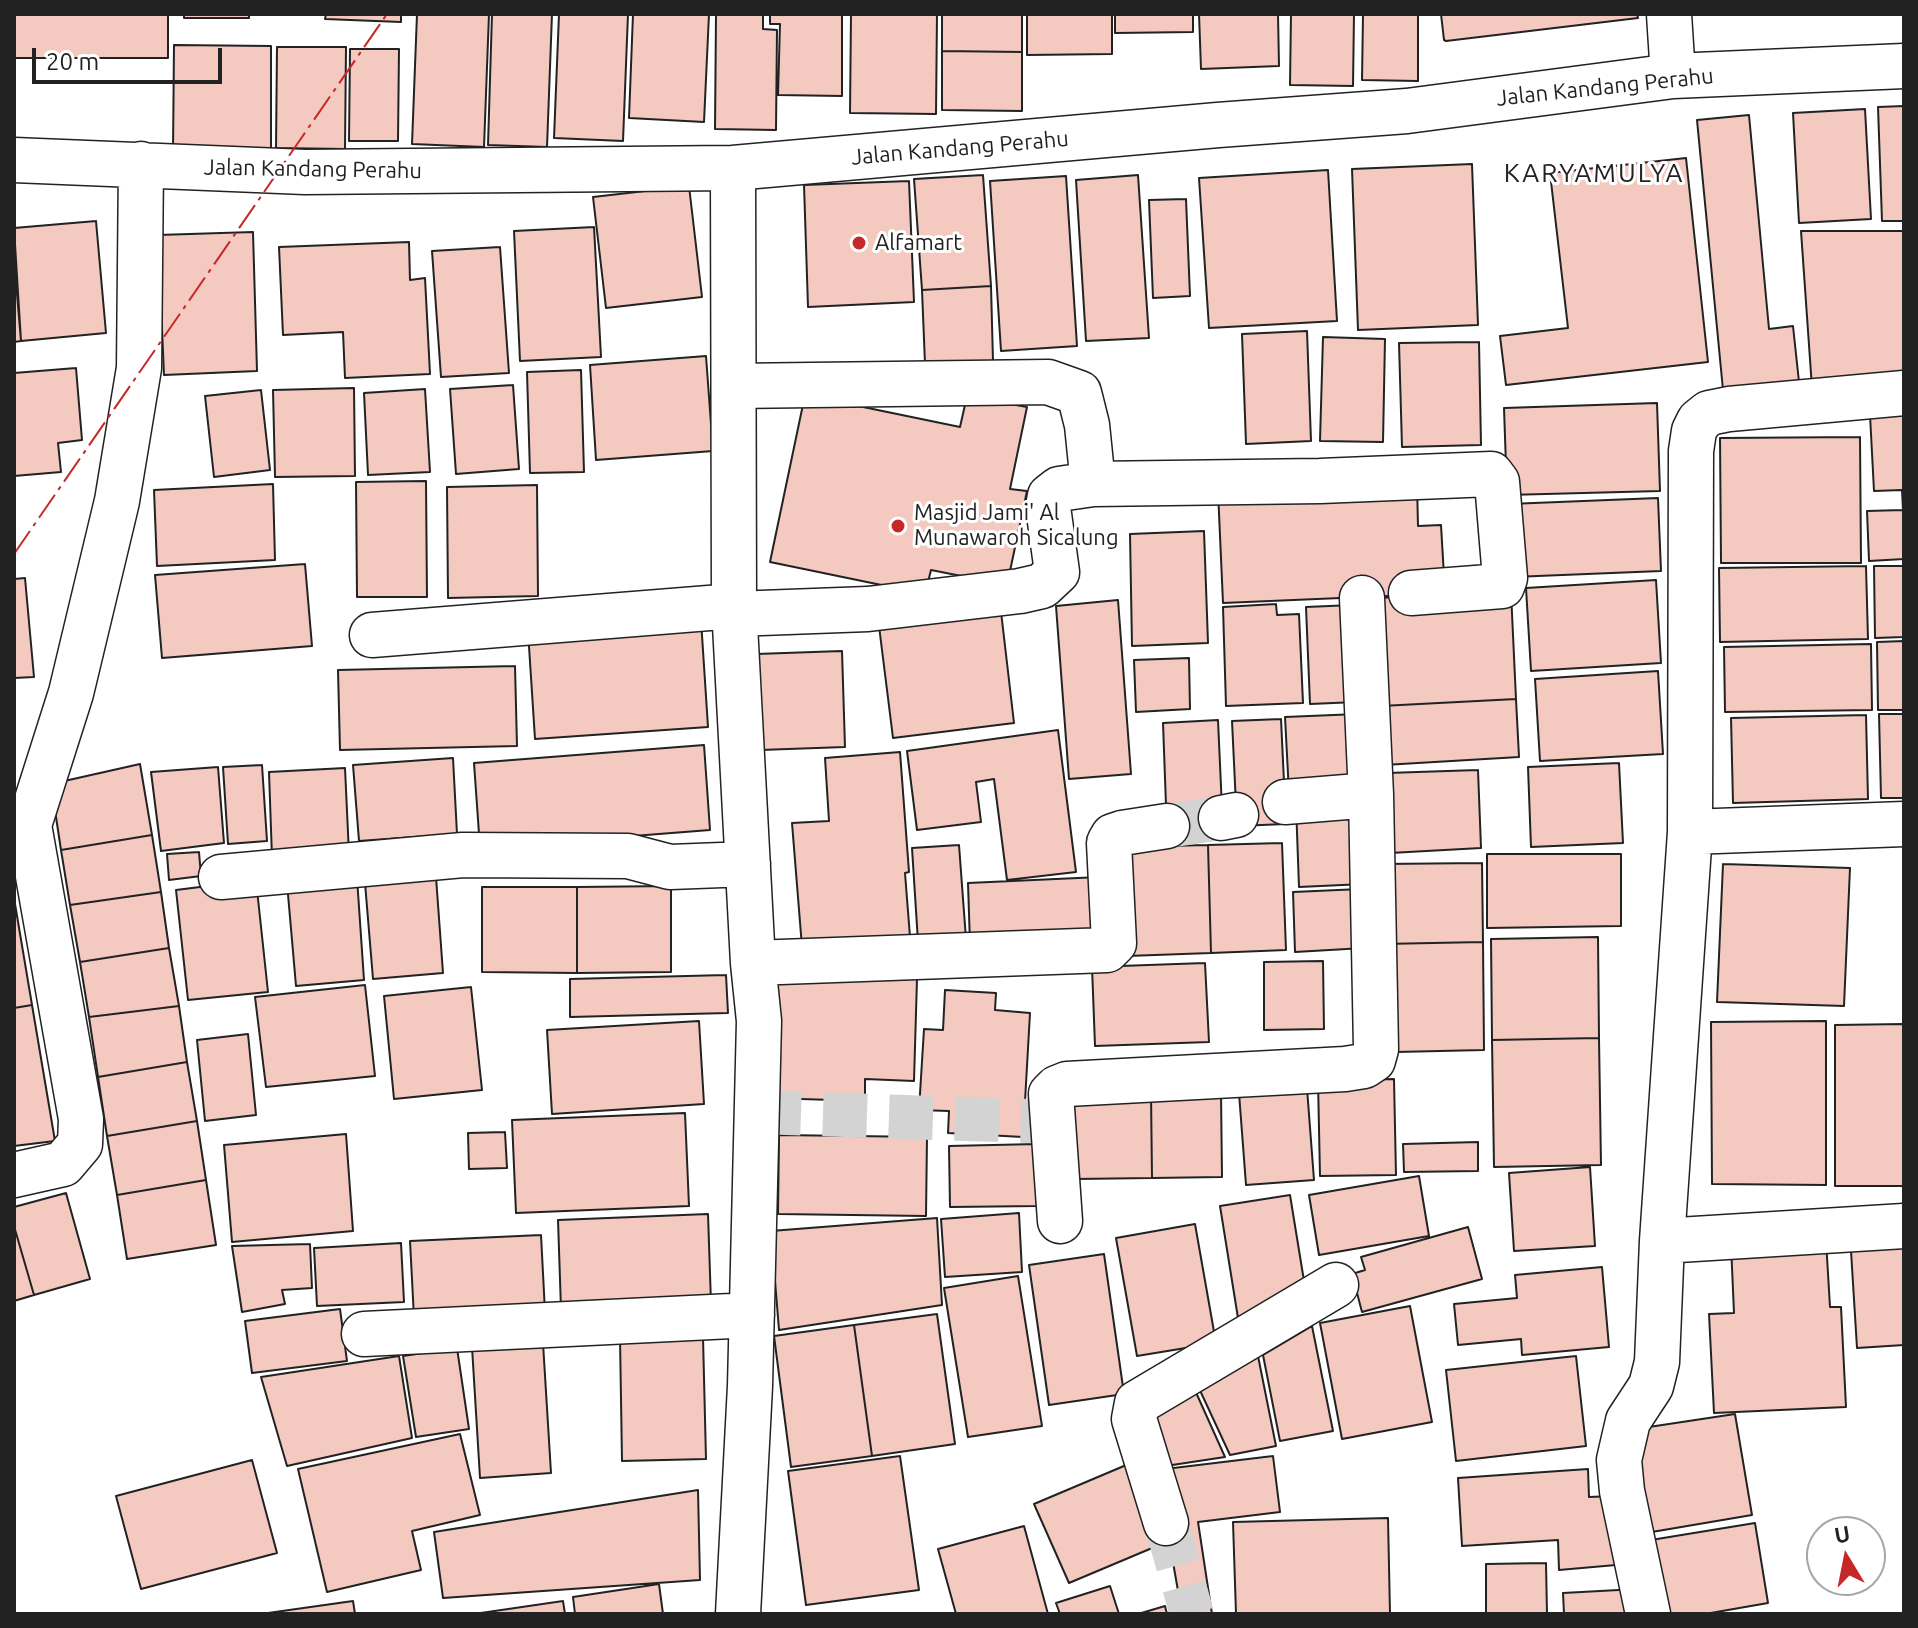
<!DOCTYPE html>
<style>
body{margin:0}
#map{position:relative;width:1918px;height:1628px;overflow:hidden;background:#fff;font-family:Ubuntu,sans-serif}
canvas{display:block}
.frame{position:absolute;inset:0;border:16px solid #222;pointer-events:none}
.north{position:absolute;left:1806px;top:1516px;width:80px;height:80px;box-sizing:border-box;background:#fff;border:2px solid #a7a7a7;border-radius:50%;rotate:350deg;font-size:22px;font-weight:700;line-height:32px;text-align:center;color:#222}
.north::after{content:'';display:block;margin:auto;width:28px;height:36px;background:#c62828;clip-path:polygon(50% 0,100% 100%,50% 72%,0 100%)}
.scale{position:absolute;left:32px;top:48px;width:190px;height:36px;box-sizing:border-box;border:4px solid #222;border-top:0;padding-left:10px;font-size:24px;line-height:28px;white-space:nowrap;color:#222;-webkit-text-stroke:6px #fff;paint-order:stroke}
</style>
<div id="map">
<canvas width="1918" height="1628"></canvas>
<div class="frame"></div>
<div class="north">U</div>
<div class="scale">20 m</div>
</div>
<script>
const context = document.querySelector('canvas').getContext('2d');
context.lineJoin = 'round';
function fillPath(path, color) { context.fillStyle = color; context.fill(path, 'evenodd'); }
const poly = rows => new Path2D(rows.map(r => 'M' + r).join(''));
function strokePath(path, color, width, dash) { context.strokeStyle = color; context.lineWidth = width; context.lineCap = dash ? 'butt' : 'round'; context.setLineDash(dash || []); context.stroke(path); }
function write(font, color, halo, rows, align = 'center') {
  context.font = font + ' Ubuntu,sans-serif'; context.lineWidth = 6; context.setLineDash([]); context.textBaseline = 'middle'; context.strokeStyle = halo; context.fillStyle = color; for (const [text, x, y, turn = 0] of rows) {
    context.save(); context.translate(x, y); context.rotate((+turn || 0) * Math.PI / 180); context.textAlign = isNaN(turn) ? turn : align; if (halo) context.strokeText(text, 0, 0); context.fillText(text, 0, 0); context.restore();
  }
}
const building = poly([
 [14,14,168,14,168,58,14,58,14,14],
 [184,14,249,14,249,18,184,18,184,14],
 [326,14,401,14,401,22,325,19,326,14],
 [417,14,489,14,484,147,412,144,417,14],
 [492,14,552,14,547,147,488,145,492,14],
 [559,14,628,14,623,141,554,138,559,14],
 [633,14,709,14,704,122,629,118,633,14],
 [716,14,763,14,763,29,777,30,776,130,715,129,716,14],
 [770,14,842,14,842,96,778,95,780,24,770,24,770,14],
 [851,14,937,14,936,114,850,113,851,14],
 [942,14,1022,14,1022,52,942,51,942,14],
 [1027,14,1112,14,1112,54,1027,55,1027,14],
 [1115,14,1193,14,1193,32,1115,33,1115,14],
 [1199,14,1278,14,1279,66,1201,69,1199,14],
 [1291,14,1354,14,1353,86,1290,85,1291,14],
 [1363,14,1418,14,1418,81,1362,80,1363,14],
 [1441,14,1637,14,1638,18,1446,41,1444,40,1441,14],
 [174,45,271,46,271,152,173,151,174,45],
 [277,47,346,47,345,149,276,148,277,47],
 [350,49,399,49,398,141,349,141,350,49],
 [942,51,1022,52,1022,111,942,110,942,51],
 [1904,106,1904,221,1882,221,1878,107,1904,106],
 [1865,109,1871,219,1799,223,1793,113,1865,109],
 [1749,115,1769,329,1793,326,1799,382,1723,390,1697,120,1749,115],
 [1686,158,1708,362,1506,385,1500,336,1568,328,1550,173,1686,158],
 [1472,164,1478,325,1358,330,1352,169,1472,164],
 [1328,170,1337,321,1209,328,1199,178,1328,170],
 [983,175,991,286,922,290,914,179,983,175],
 [1138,175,1149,338,1086,341,1076,180,1138,175],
 [1066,176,1077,346,1001,351,990,181,1066,176],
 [909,181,914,302,808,307,804,185,909,181],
 [689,186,702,297,606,308,593,197,689,186],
 [1186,199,1190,296,1153,298,1149,200,1186,199],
 [96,221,106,333,21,341,14,228,96,221],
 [594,227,601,357,520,361,514,231,594,227],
 [1801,231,1904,231,1904,382,1812,388,1801,231],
 [253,232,257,371,164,375,158,235,253,232],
 [409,242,410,280,425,278,430,374,345,378,343,332,283,335,279,247,409,242],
 [500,247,509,373,441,377,432,251,500,247],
 [14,259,21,341,14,342,14,259],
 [991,286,993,361,925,364,922,290,991,286],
 [1307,331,1311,441,1246,444,1242,334,1307,331],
 [1323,337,1385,339,1383,442,1320,441,1323,337],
 [1479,342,1481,445,1402,447,1399,343,1479,342],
 [706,356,713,451,596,460,590,365,706,356],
 [76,368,82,440,58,443,61,472,14,476,14,373,76,368],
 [581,370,584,472,530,473,527,372,581,370],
 [513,385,519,469,456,474,450,389,513,385],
 [354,388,355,476,275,477,273,390,354,388],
 [425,389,430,472,368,475,364,393,425,389],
 [261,390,270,470,214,477,205,396,261,390],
 [805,395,960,427,967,396,1027,407,1010,489,1027,491,1007,585,931,570,925,594,770,562,805,395],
 [1657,403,1660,491,1507,495,1504,408,1657,403],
 [1904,414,1904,559,1869,561,1867,511,1903,510,1902,490,1874,491,1870,415,1904,414],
 [1860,437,1861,563,1721,563,1720,438,1860,437],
 [426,481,427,597,357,597,356,482,426,481],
 [1417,483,1418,526,1441,525,1444,576,1411,595,1223,603,1218,491,1417,483],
 [273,484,275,560,157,566,154,490,273,484],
 [537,485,538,596,448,598,447,487,537,485],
 [1658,498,1661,571,1513,577,1509,504,1658,498],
 [1204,531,1208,643,1132,646,1130,534,1204,531],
 [305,564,312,646,162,658,155,575,305,564],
 [1866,566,1868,639,1720,642,1719,568,1866,566],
 [1874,566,1904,566,1904,637,1875,638,1874,566],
 [25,578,34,677,14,678,14,579,25,578],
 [1656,580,1661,663,1531,671,1526,588,1656,580],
 [1511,592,1516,699,1381,706,1376,598,1511,592],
 [1118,600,1131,774,1069,779,1056,606,1118,600],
 [1000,603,1014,723,893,738,878,618,1000,603],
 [1276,604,1277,615,1299,614,1303,703,1226,706,1223,607,1276,604],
 [1353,605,1357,702,1310,704,1306,607,1353,605],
 [701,620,708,727,535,739,528,631,701,620],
 [1904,641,1904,710,1878,710,1877,642,1904,641],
 [1871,644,1872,710,1725,712,1724,647,1871,644],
 [842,651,845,747,760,750,756,654,842,651],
 [1189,658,1190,709,1136,712,1134,660,1189,658],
 [515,666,517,746,340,750,338,670,515,666],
 [1658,671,1663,754,1540,761,1535,679,1658,671],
 [1516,699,1519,757,1384,765,1381,706,1516,699],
 [1358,714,1362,789,1289,793,1285,717,1358,714],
 [1879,714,1904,714,1904,798,1881,798,1879,714],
 [1866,715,1868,799,1733,803,1731,718,1866,715],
 [1281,719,1286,824,1237,826,1232,721,1281,719],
 [1218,720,1223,831,1167,833,1163,723,1218,720],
 [1058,730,1076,872,1007,880,994,779,976,782,981,822,917,830,907,751,1058,730],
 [704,745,710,830,480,848,474,763,704,745],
 [900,752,909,872,905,873,910,937,802,947,792,823,829,821,825,758,900,752],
 [453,758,457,834,359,841,353,765,453,758],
 [1619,763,1623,843,1531,847,1528,767,1619,763],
 [140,764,152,835,61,850,51,784,140,764],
 [262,765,267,841,228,844,223,767,262,765],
 [218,767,224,843,161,851,151,772,218,767],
 [345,768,349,854,272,858,269,772,345,768],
 [1478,770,1481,848,1390,853,1387,773,1478,770],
 [1361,803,1364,884,1299,887,1296,805,1361,803],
 [152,835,161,892,70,905,61,850,152,835],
 [1282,843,1286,950,1211,953,1208,845,1282,843],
 [959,845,966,939,918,942,912,848,959,845],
 [1208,845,1211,953,1127,956,1124,847,1208,845],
 [199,852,201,876,169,880,167,854,199,852],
 [1487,854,1621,854,1621,926,1487,928,1487,854],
 [1482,863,1483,942,1382,944,1381,864,1482,863],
 [1723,864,1850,868,1844,1006,1717,1002,1723,864],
 [436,877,443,973,373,979,365,883,436,877],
 [1100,877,1103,938,970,944,968,883,1100,877],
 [357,878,364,980,296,986,287,883,357,878],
 [256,880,268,992,188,1000,176,890,256,880],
 [671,886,671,972,577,973,577,887,671,886],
 [482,887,577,887,577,973,482,972,482,887],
 [1361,889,1364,948,1295,952,1293,892,1361,889],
 [161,892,169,948,80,962,70,905,161,892],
 [14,898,32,1005,14,1008,14,898],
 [1598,937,1599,1038,1492,1040,1491,939,1598,937],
 [1483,942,1484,1050,1396,1052,1382,944,1483,942],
 [169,948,179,1006,89,1017,80,962,169,948],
 [1323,961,1324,1029,1264,1030,1264,962,1323,961],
 [1205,963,1209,1042,1095,1046,1092,967,1205,963],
 [726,975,728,1013,570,1017,570,979,726,975],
 [774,975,917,979,914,1081,865,1079,865,1101,769,1098,774,975],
 [365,985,375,1076,266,1087,255,997,365,985],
 [471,987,482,1090,394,1099,384,996,471,987],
 [945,990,996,993,995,1010,1030,1013,1023,1137,948,1133,949,1111,919,1110,924,1029,943,1030,945,990],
 [32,1005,55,1141,14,1146,14,1008,32,1005],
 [179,1006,187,1062,98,1077,89,1017,179,1006],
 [699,1021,704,1104,552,1114,547,1030,699,1021],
 [1826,1021,1826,1185,1712,1184,1711,1022,1826,1021],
 [1904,1024,1904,1186,1835,1186,1835,1025,1904,1024],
 [248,1034,256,1115,205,1121,197,1040,248,1034],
 [1599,1038,1601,1165,1494,1167,1492,1040,1599,1038],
 [187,1062,197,1121,107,1136,98,1077,187,1062],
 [1306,1075,1314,1180,1246,1185,1238,1080,1306,1075],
 [1394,1079,1396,1175,1320,1176,1318,1081,1394,1079],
 [1221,1093,1222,1177,1152,1178,1151,1094,1221,1093],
 [1151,1094,1152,1178,1075,1179,1074,1095,1151,1094],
 [685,1113,689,1206,516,1213,512,1120,685,1113],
 [197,1121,206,1180,117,1195,107,1136,197,1121],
 [505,1132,507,1168,469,1169,468,1133,505,1132],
 [346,1134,353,1231,232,1242,224,1145,346,1134],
 [779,1135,927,1137,926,1216,778,1214,779,1135],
 [1478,1142,1478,1171,1404,1172,1403,1144,1478,1142],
 [1037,1144,1038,1206,950,1207,949,1146,1037,1144],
 [1590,1167,1595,1246,1514,1251,1509,1173,1590,1167],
 [1419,1176,1429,1236,1319,1255,1309,1195,1419,1176],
 [206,1180,216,1245,127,1259,117,1195,206,1180],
 [66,1193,90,1279,34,1295,14,1226,14,1207,66,1193],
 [1290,1195,1305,1287,1238,1318,1220,1206,1290,1195],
 [1019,1213,1022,1272,945,1277,941,1219,1019,1213],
 [708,1214,711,1303,561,1309,558,1220,708,1214],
 [937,1218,942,1305,779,1330,771,1231,937,1218],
 [1195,1224,1216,1343,1137,1356,1116,1238,1195,1224],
 [14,1226,34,1295,14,1301,14,1226],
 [1468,1227,1482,1279,1362,1312,1352,1274,1365,1270,1361,1257,1468,1227],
 [541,1235,545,1312,414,1318,410,1241,541,1235],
 [1826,1240,1830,1307,1841,1307,1846,1407,1714,1413,1709,1314,1734,1313,1731,1245,1826,1240],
 [401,1243,404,1302,317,1306,314,1248,401,1243],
 [310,1244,312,1288,282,1290,285,1304,242,1312,232,1246,310,1244],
 [1904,1247,1904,1345,1857,1348,1851,1251,1904,1247],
 [1104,1254,1124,1394,1049,1405,1029,1265,1104,1254],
 [1602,1267,1609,1347,1522,1355,1521,1339,1458,1345,1454,1304,1517,1298,1515,1275,1602,1267],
 [1018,1276,1042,1426,968,1437,944,1288,1018,1276],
 [1410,1306,1432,1422,1342,1439,1320,1323,1410,1306],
 [340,1309,347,1361,252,1373,245,1321,340,1309],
 [937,1314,955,1444,872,1456,854,1325,937,1314],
 [854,1325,872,1456,791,1467,774,1336,854,1325],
 [1312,1326,1333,1431,1280,1441,1263,1355,1312,1326],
 [703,1337,706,1459,622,1461,620,1338,703,1337],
 [543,1343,551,1473,480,1478,472,1347,543,1343],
 [457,1348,469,1429,416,1437,403,1356,457,1348],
 [399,1356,412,1438,287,1466,261,1377,399,1356],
 [1258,1356,1276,1446,1230,1455,1197,1384,1258,1356],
 [1576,1356,1586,1446,1456,1461,1446,1370,1576,1356],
 [1194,1388,1225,1457,1159,1467,1141,1417,1194,1388],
 [1735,1414,1752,1515,1646,1533,1629,1430,1735,1414],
 [460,1434,480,1515,412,1531,421,1570,327,1592,298,1469,460,1434],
 [900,1456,919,1590,806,1605,788,1471,900,1456],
 [1273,1456,1280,1512,1198,1522,1212,1614,1182,1614,1157,1470,1273,1456],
 [252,1460,277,1553,141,1589,116,1496,252,1460],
 [1131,1463,1164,1543,1069,1583,1034,1504,1131,1463],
 [1588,1469,1589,1497,1613,1496,1616,1565,1559,1570,1558,1540,1462,1546,1458,1478,1588,1469],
 [698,1490,700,1580,443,1598,434,1532,698,1490],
 [1388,1518,1390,1614,1236,1614,1233,1522,1388,1518],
 [1755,1523,1768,1603,1705,1614,1663,1614,1651,1540,1755,1523],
 [1024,1526,1048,1614,956,1614,938,1549,1024,1526],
 [1546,1563,1547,1614,1486,1614,1486,1564,1546,1563],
 [659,1584,663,1614,575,1614,573,1597,659,1584],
 [1110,1586,1119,1614,1060,1614,1056,1603,1110,1586],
 [1637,1589,1638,1614,1564,1614,1563,1593,1637,1589],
 [353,1601,355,1614,268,1614,268,1613,353,1601],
 [563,1601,565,1614,474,1614,563,1601],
 [1165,1606,1167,1614,1138,1614,1165,1606]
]);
fillPath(building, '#f3c9c0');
strokePath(building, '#222', 2);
strokePath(poly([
 [1167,826,1221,818],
 [757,1112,1055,1122],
 [1166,1523,1192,1614]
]), '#d3d3d3', 44, [44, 22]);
const minor = poly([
 [1669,14,1673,76],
 [14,160,305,172,733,168,1218,125,1407,111,1673,76,1904,66],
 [733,168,734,606,753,963,759,1021,750,1386,738,1614],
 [734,386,1048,382,1079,393,1087,425,1093,484],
 [734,614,868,609,1020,591,1042,586,1057,572,1048,507,1050,496,1059,489,1093,484,1320,481,1491,474,1497,482,1505,578,1502,586,1411,593],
 [372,635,734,606],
 [1285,802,1371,795,1362,598],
 [1221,818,1236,815],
 [1690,832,1904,824],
 [221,877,463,855,628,856,670,867,748,864],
 [753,963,1107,950,1114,943,1109,843,1113,836,1122,833,1167,826],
 [14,1175,63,1164,80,1144,81,1119,29,825,71,693,117,501,139,368,141,164],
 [1060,1221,1051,1094,1057,1088,1067,1084,1345,1069,1364,1066,1373,1060,1376,1049,1371,795],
 [1662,1241,1904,1226],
 [364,1334,752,1315],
 [1166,1523,1134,1419,1137,1403,1336,1285],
 [1648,1614,1622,1491,1619,1460,1628,1421,1651,1386,1657,1362,1662,1241,1690,832,1691,451,1694,431,1699,421,1709,413,1729,409,1904,393]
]);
strokePath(minor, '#222', 47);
strokePath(minor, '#fff', 44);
strokePath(poly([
 [14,554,387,14]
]), '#c62828', 2, [28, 6, 4, 6]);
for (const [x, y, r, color] of [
 [859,243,8,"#c62828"],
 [898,526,8,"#c62828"]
]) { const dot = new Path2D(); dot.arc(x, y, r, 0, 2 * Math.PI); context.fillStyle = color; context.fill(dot); strokePath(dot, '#fff', 3); }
write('22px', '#222', '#fff', [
 ["Jalan Kandang Perahu",1605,87,-6],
 ["Jalan Kandang Perahu",960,148,-5],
 ["Jalan Kandang Perahu",313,169,1]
]);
write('22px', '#222', '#fff', [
 ["Alfamart",875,243],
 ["Masjid Jami' Al",914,513],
 ["Munawaroh Sicalung",914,538]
], 'left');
context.letterSpacing = '2px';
write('26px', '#222', '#fff', [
 ["KARYAMULYA",1594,173]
]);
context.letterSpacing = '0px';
</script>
